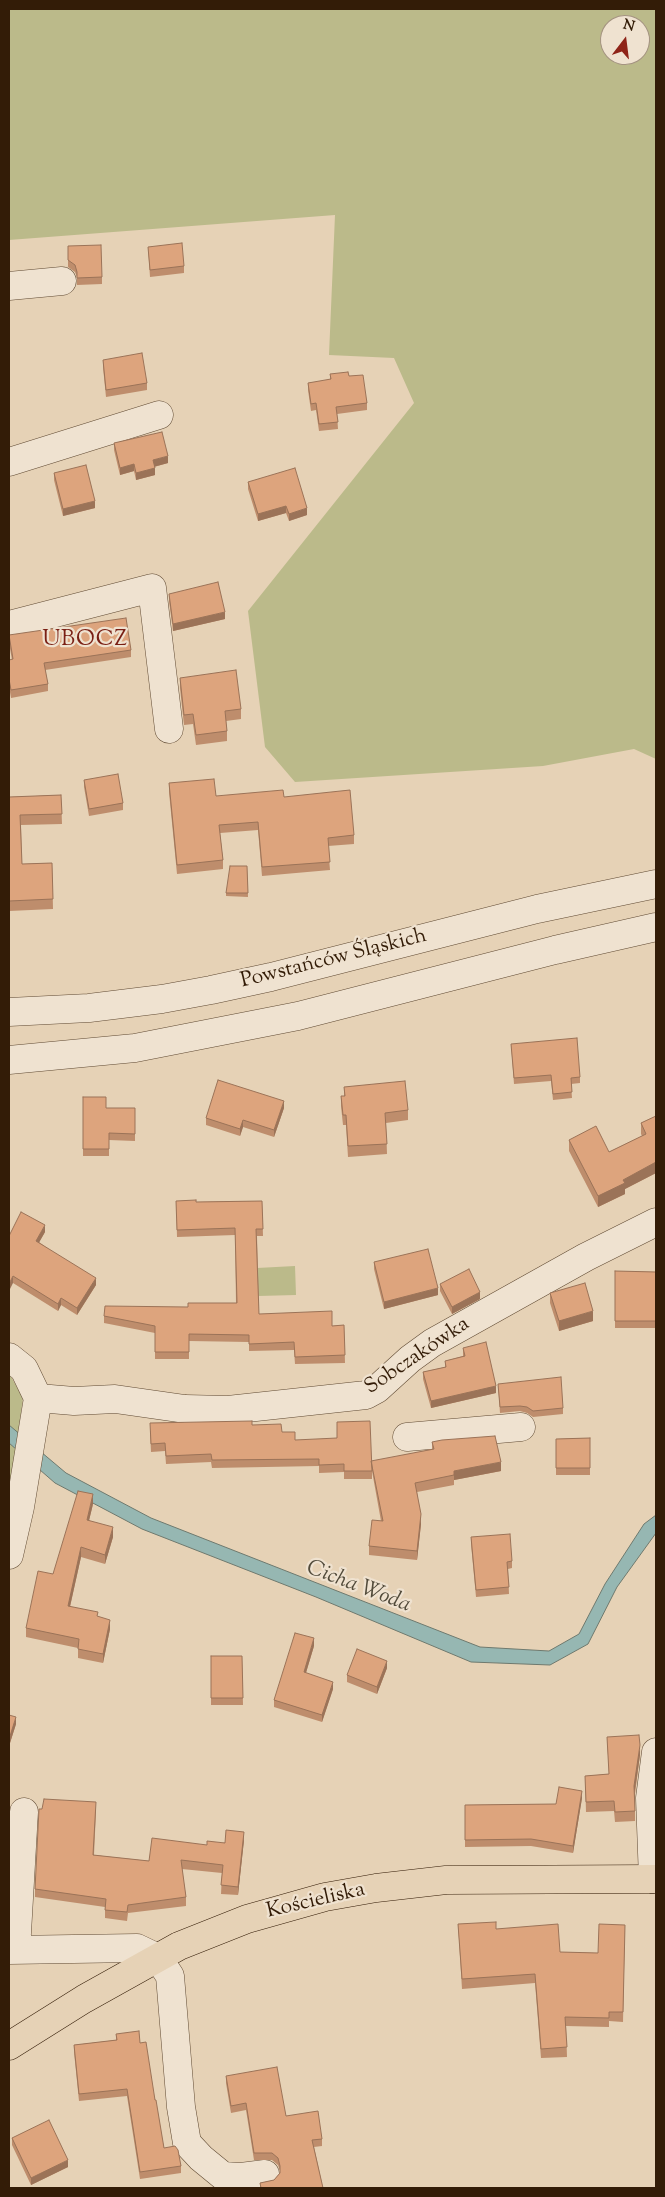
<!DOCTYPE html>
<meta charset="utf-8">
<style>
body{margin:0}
#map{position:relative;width:665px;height:2197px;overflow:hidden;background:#e6d2b6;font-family:"Sorts Mill Goudy",serif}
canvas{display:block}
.frame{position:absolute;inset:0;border:10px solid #331c07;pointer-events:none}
.north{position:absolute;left:600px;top:15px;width:50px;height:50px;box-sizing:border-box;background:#efe2d0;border:1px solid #a49380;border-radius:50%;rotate:15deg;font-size:14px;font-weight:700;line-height:20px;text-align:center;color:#331c07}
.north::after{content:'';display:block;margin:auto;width:18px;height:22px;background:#8f2418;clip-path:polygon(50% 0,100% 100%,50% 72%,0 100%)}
</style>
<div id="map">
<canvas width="665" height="2197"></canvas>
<div class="frame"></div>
<div class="north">N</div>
</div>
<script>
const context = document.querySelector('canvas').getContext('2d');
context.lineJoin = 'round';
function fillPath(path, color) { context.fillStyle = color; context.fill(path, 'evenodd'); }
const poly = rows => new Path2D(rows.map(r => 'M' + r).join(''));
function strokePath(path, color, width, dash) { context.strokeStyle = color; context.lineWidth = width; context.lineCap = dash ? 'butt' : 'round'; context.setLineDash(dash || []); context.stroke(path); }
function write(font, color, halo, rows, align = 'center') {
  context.font = font + ' "Sorts Mill Goudy",serif'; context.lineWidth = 4.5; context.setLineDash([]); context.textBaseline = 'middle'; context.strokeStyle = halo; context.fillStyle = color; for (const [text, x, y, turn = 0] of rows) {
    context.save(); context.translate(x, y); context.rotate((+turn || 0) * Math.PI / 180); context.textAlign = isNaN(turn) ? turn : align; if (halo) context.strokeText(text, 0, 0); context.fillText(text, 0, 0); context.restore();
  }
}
fillPath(poly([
 [9,9,656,9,656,759,634,749,543,766,295,782,265,747,248,611,414,403,394,358,329,355,335,215,9,240],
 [610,25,640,25,640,55,610,55],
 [295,1266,296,1295,258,1296,257,1268],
 [9,1373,23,1398,9,1503]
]), '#bbba8a');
const water = poly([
 [9,1425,66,1473,151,1518,480,1647,549,1651,579,1634,605,1584,644,1524,656,1515,656,1533,617,1587,588,1644,550,1665,471,1662,316,1597,142,1529,55,1483,9,1443,9,1425]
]);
fillPath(water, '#96b7b2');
strokePath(water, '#6e796e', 1);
const minor = poly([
 [9,286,62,281],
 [9,462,159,415],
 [9,625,152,588,169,729],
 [9,1012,89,1008,162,999,211,990,271,977,537,909,656,884],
 [9,1060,135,1048,298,1016,555,950,656,927],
 [9,1357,24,1369,38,1398,20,1507,9,1555],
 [38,1398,74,1401,115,1399,185,1409,228,1410,366,1395,377,1389,410,1359,432,1343,586,1257,656,1222],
 [407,1437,521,1427],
 [653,1879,650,1798,656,1752],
 [9,1950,137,1948,158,1958,170,1976,181,2107,187,2143,201,2158,223,2176,241,2177,265,2174],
 [16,1950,24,1812]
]);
const major = poly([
 [9,2046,84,1999,179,1946,247,1919,325,1897,376,1888,446,1880,656,1879]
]);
strokePath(minor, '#604a33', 29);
strokePath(major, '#331c07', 29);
strokePath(minor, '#efe2d0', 28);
strokePath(major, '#e6d2b6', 28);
fillPath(poly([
 [68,246,102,277,102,284,77,285,77,277,75,272,68,267],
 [148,247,184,266,184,273,150,277],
 [103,360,147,383,147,390,106,397,103,367],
 [330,374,349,376,367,403,367,410,337,414,338,429,319,431,316,410,311,411,308,390,308,383,330,380],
 [114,443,168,463,154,467,155,475,136,480,134,471,120,475,114,450],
 [54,473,95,508,63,516,54,480],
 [248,482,307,515,289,521,286,513,258,521,248,489],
 [169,594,225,619,173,631,169,601],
 [9,635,131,650,131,657,45,670,48,684,48,691,11,698,9,686,9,660,12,660,9,643],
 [180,678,241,709,241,719,226,721,227,731,227,741,196,745,193,724,184,725,180,688],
 [84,780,123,803,123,810,89,816,84,787],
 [169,783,216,796,284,797,354,835,354,844,328,846,330,870,262,876,258,830,220,833,223,860,223,869,177,874,169,792],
 [61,795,62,824,21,825,22,864,52,863,53,909,9,911,9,797],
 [247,866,248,897,226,896,226,893],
 [511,1044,580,1077,580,1083,571,1084,572,1098,553,1100,551,1081,514,1084],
 [344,1087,408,1110,408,1120,386,1123,387,1154,348,1157,346,1125,343,1125,341,1106,341,1096,344,1096],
 [83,1097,106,1108,135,1108,135,1141,109,1140,109,1156,83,1156],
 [284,1108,274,1137,243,1127,240,1136,206,1125,206,1118],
 [656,1116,656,1173,625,1189,625,1194,598,1207,569,1151,569,1140,609,1152,642,1136,641,1134,641,1123],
 [176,1201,196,1202,262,1201,263,1236,257,1236,259,1314,332,1326,344,1325,345,1363,295,1364,294,1350,249,1351,249,1342,189,1341,189,1359,155,1359,155,1333,104,1323,104,1316,188,1307,236,1303,235,1235,177,1237],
 [45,1232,39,1242,96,1285,77,1315,61,1305,58,1311,13,1283,9,1236],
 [374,1262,438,1295,384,1309,374,1269],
 [615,1271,656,1272,656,1328,615,1328],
 [440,1284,480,1299,452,1314,440,1291],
 [550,1293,593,1321,559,1331,550,1303],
 [463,1348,496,1393,431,1408,423,1379,423,1372,445,1367,445,1361,463,1356],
 [498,1384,563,1408,563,1414,533,1417,527,1413,520,1411,500,1413],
 [252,1425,282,1432,295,1440,371,1463,432,1449,432,1442,501,1471,454,1480,454,1485,417,1492,421,1524,417,1560,369,1555,369,1546,381,1521,372,1471,372,1479,344,1479,344,1472,319,1473,319,1466,212,1468,211,1462,166,1464,165,1451,151,1452,150,1431],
 [590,1438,590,1475,556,1475,556,1439],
 [93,1504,89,1520,113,1537,105,1564,81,1557,70,1607,98,1617,110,1629,103,1663,78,1658,78,1648,26,1637,26,1628,53,1574],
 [471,1537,512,1561,512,1568,508,1569,509,1594,476,1597,471,1544],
 [314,1646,306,1673,333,1689,322,1722,274,1707,274,1700],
 [211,1656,242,1656,243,1705,211,1705],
 [387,1668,377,1694,347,1682,347,1675],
 [9,1715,16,1724,10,1743,9,1743],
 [607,1737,640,1755,635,1794,635,1821,615,1822,614,1811,586,1812,585,1776,609,1774],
 [582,1798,573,1853,531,1846,465,1847,465,1805,556,1804],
 [42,1809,96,1811,94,1855,149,1861,207,1845,244,1840,238,1895,221,1894,222,1873,182,1869,186,1897,186,1906,128,1913,127,1921,105,1918,105,1907,35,1897,35,1889],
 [458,1924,496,1929,560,1952,598,1953,625,1925,623,2022,609,2021,609,2027,566,2026,567,2057,541,2058,535,1983,462,1989],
 [116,2034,140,2043,155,2100,164,2148,181,2166,181,2173,140,2179,127,2096,79,2101,74,2052,74,2045,116,2040],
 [226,2076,286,2116,322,2139,322,2146,314,2147,323,2188,260,2188,260,2183,274,2180,280,2173,280,2171,278,2165,272,2160,254,2160,246,2110,231,2113,226,2083],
 [12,2138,68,2167,31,2185,12,2145]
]), '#be8d6c');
fillPath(poly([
 [168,456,168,463,153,467,153,460],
 [134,464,134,471,120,475,120,468],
 [155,468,155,475,136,480,136,473],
 [95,501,95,508,63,516,63,509],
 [286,506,286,513,258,521,258,514],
 [307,508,307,515,289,521,289,514],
 [225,612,225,619,173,631,173,624],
 [284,1101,284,1108,274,1137,274,1130],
 [243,1120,243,1127,240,1136,240,1129],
 [656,1162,656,1173,625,1189,625,1194,598,1207,598,1196,623,1180],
 [45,1225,45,1232,36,1248,36,1241],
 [13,1276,13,1283,9,1291,9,1284],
 [96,1278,96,1285,77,1315,77,1308],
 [438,1288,438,1295,384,1309,384,1302],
 [480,1292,480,1299,452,1314,452,1307],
 [61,1298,61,1305,58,1311,58,1304],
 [593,1311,593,1321,559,1331,559,1321],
 [496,1386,496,1393,431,1408,431,1401],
 [501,1462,501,1471,454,1480,454,1471],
 [93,1494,93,1504,87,1529,87,1520],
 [421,1514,421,1524,417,1560,417,1551],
 [113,1527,113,1537,105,1564,105,1555],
 [81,1547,81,1557,68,1615,68,1606],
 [110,1620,110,1629,103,1663,103,1654],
 [314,1638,314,1646,304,1679,304,1672],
 [387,1661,387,1668,377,1694,377,1687],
 [333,1682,333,1689,322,1722,322,1715],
 [16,1717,16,1724,10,1743,10,1736],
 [640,1745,640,1755,634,1796,634,1786],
 [582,1791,582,1798,573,1853,573,1846],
 [244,1832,244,1840,238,1895,238,1887],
 [68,2160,68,2167,31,2185,31,2178]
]), '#9b7358');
const building = poly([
 [182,243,184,266,150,270,148,247,182,243],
 [101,245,102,277,77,278,77,272,75,265,68,260,68,246,101,245],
 [142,353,147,383,106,390,103,360,142,353],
 [348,372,349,376,363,375,367,403,336,407,338,422,319,424,316,403,311,404,308,383,331,379,330,374,348,372],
 [162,432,168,456,153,460,155,468,136,473,134,464,120,468,114,443,162,432],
 [86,465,95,501,63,509,54,473,86,465],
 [295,468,307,508,289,514,286,506,258,514,248,482,295,468],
 [218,582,225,612,173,624,169,594,218,582],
 [126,618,131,650,44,663,48,684,11,690,9,679,9,660,13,659,9,635,126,618],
 [236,670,241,709,225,711,227,731,196,735,193,714,184,715,180,678,236,670],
 [118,774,123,803,89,809,84,780,118,774],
 [214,779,216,796,283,790,284,797,350,790,354,835,328,838,330,862,262,867,258,822,219,825,223,860,177,865,169,783,214,779],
 [61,795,62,814,20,815,22,864,52,863,53,899,9,901,9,797,61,795],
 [230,866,247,866,248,893,226,893,230,866],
 [577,1038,580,1077,571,1078,572,1092,553,1094,551,1075,514,1078,511,1044,577,1038],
 [218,1080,284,1101,274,1130,243,1120,240,1129,206,1118,218,1080],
 [405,1081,408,1110,385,1113,387,1144,348,1146,346,1115,343,1115,341,1096,345,1096,344,1087,405,1081],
 [83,1097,106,1097,106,1108,135,1108,135,1134,109,1133,109,1149,83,1149,83,1097],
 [656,1116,656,1162,623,1180,625,1183,598,1196,569,1140,596,1126,609,1152,646,1134,641,1123,656,1116],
 [196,1200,196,1202,262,1201,263,1229,256,1229,259,1314,332,1311,332,1326,344,1325,345,1355,295,1357,294,1342,249,1344,249,1335,189,1334,189,1352,155,1352,155,1326,104,1316,105,1306,188,1307,188,1303,237,1303,235,1228,177,1230,176,1201,196,1200],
 [21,1212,45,1225,36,1241,96,1278,77,1308,61,1298,58,1304,13,1276,9,1284,9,1236,21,1212],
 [428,1249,438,1288,384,1302,374,1262,428,1249],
 [469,1269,480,1292,452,1307,440,1284,469,1269],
 [615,1271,656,1272,656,1321,615,1321,615,1271],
 [585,1283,593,1311,559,1321,550,1293,585,1283],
 [486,1342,496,1386,431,1401,423,1372,446,1367,445,1361,465,1356,463,1348,486,1342],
 [561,1377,563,1408,533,1411,527,1407,520,1406,500,1407,498,1384,561,1377],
 [252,1421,252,1425,281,1424,282,1432,295,1432,295,1440,337,1438,337,1422,370,1421,372,1471,344,1471,344,1464,319,1465,319,1459,212,1460,211,1454,166,1456,165,1443,151,1444,150,1423,252,1421],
 [495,1436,501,1462,454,1471,454,1475,415,1483,421,1514,417,1551,369,1546,372,1520,383,1521,371,1461,434,1449,432,1442,442,1440,495,1436],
 [590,1438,590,1468,556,1468,556,1439,590,1438],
 [78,1491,93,1494,87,1520,113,1527,105,1555,81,1547,68,1606,98,1612,97,1616,110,1620,103,1654,78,1649,79,1639,26,1628,38,1571,53,1574,78,1491],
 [510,1534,512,1561,507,1562,509,1587,476,1590,471,1537,510,1534],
 [295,1633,314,1638,304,1672,333,1682,322,1715,274,1700,295,1633],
 [357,1649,387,1661,377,1687,347,1675,357,1649],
 [211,1656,242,1656,243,1698,211,1698,211,1656],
 [9,1715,16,1717,10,1736,9,1736,9,1715],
 [639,1735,640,1745,634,1786,635,1811,615,1812,614,1801,586,1802,585,1776,609,1774,607,1737,639,1735],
 [559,1787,582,1791,573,1846,531,1839,465,1840,465,1805,556,1804,559,1787],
 [44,1799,96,1802,93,1855,149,1861,152,1838,207,1845,207,1841,225,1843,226,1830,244,1832,238,1887,221,1885,223,1865,181,1860,186,1897,128,1905,127,1912,105,1910,106,1899,35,1889,39,1809,42,1809,44,1799],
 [496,1922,496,1929,558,1924,560,1952,598,1953,599,1924,625,1925,623,2012,609,2012,609,2018,565,2017,567,2047,541,2049,535,1974,462,1979,458,1924,496,1922],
 [139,2031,140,2043,146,2042,155,2100,156,2100,164,2148,175,2146,178,2150,181,2166,140,2172,127,2089,79,2094,74,2045,117,2040,116,2034,139,2031],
 [277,2067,286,2116,318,2111,322,2139,312,2140,323,2188,261,2188,260,2183,274,2180,280,2173,280,2166,278,2158,272,2153,254,2153,246,2103,231,2106,226,2076,277,2067],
 [49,2120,68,2160,31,2178,12,2138,49,2120]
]);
fillPath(building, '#dda47d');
strokePath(building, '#9b7358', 1);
write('21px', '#331c07', '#efe2d0', [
 ["Powstańców Śląskich",334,960,-14],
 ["Sobczakówka",418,1357,-34],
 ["Kościeliska",316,1902,-13]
]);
context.letterSpacing = '1px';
write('22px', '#7a1f14', '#efe2d0', [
 ["UBOCZ",85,641]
]);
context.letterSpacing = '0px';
write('italic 22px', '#514a3a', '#efe2d0', [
 ["Cicha Woda",358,1588,21]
]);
</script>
